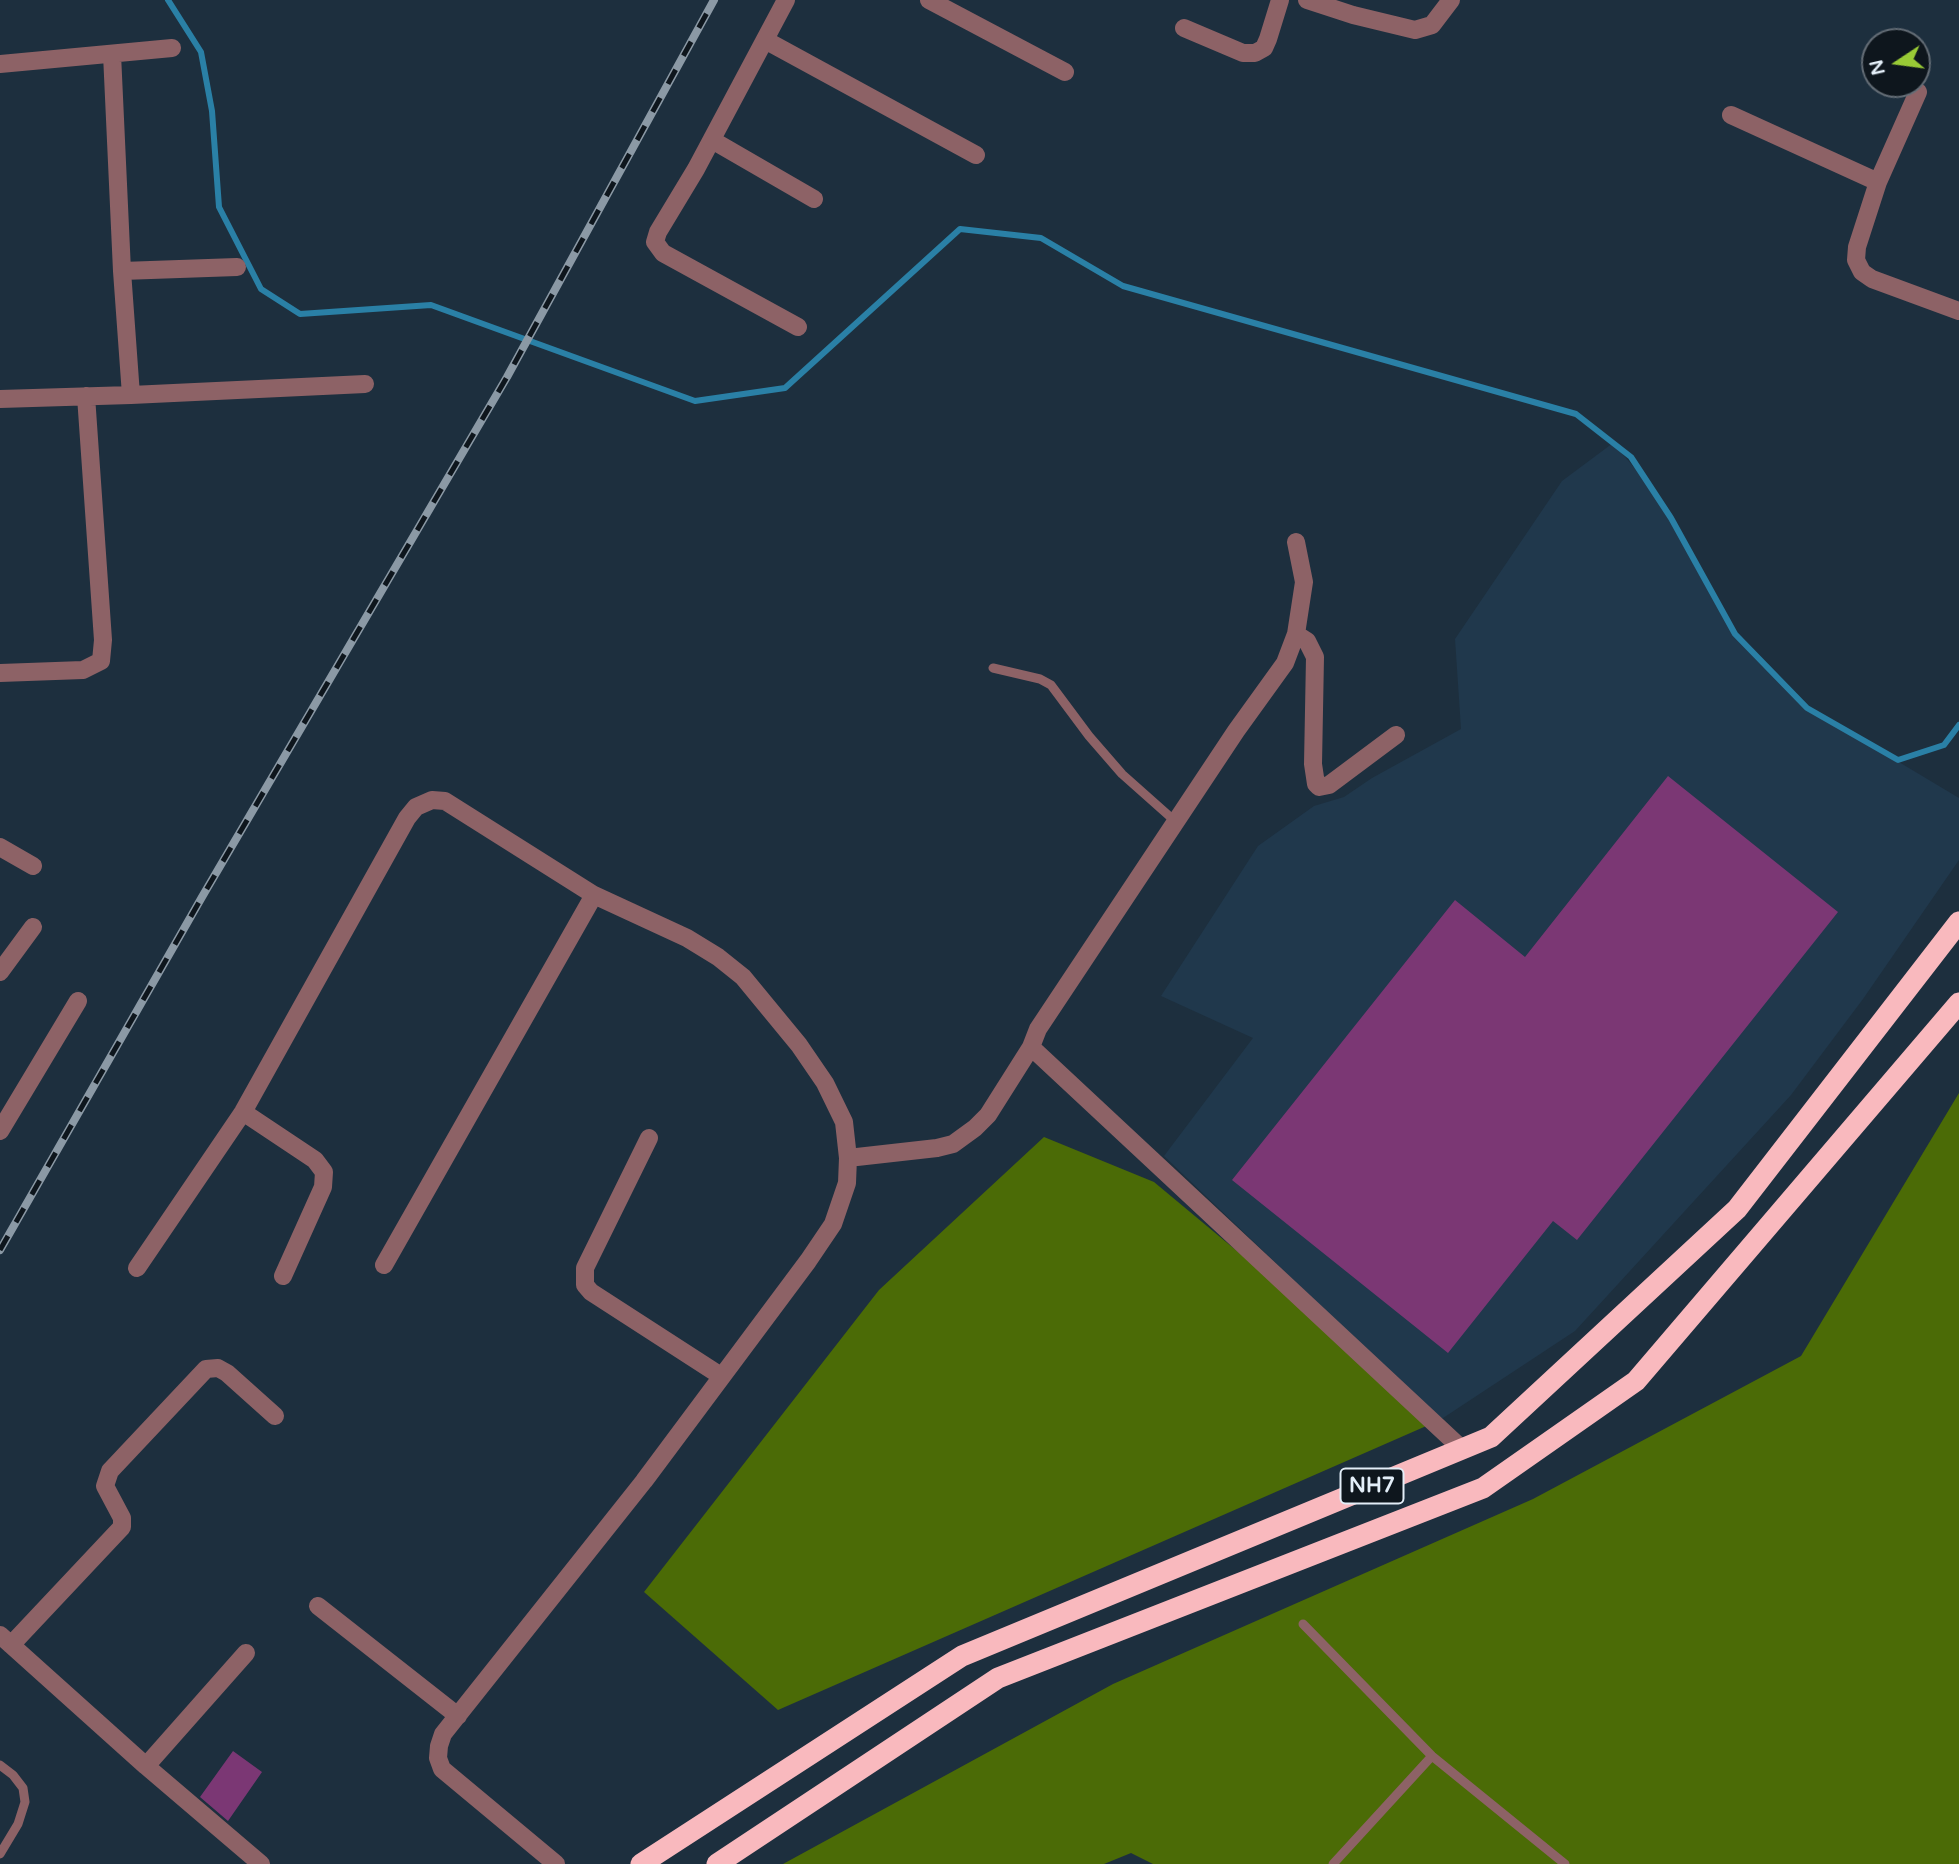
<!DOCTYPE html>
<style>
body{margin:0}
#map{position:relative;width:1959px;height:1864px;overflow:hidden;background:#1d2f3e;font-family:"Varela Round",sans-serif}
canvas{display:block}
.north{position:absolute;left:1861px;top:28px;width:70px;height:70px;box-sizing:border-box;background:#0e161d;border:2px solid #636c75;border-radius:50%;rotate:257deg;font-size:19px;font-weight:700;line-height:28px;text-align:center;color:#e3eef8}
.north::after{content:'';display:block;margin:auto;width:24px;height:32px;background:#99cb36;clip-path:polygon(50% 0,100% 100%,50% 72%,0 100%)}
</style>
<div id="map">
<canvas width="1959" height="1864"></canvas>
<div class="north">N</div>
</div>
<script>
const context = document.querySelector('canvas').getContext('2d');
context.lineJoin = 'round';
function fillPath(path, color) { context.fillStyle = color; context.fill(path, 'evenodd'); }
const poly = rows => new Path2D(rows.map(r => 'M' + r).join(''));
function strokePath(path, color, width, dash) { context.strokeStyle = color; context.lineWidth = width; context.lineCap = dash ? 'butt' : 'round'; context.setLineDash(dash || []); context.stroke(path); }
function write(font, color, halo, rows, align = 'center') {
  context.font = font + ' "Varela Round",sans-serif'; context.lineWidth = 5; context.setLineDash([]); context.textBaseline = 'middle'; context.strokeStyle = halo; context.fillStyle = color; for (const [text, x, y, turn = 0] of rows) {
    context.save(); context.translate(x, y); context.rotate((+turn || 0) * Math.PI / 180); context.textAlign = isNaN(turn) ? turn : align; if (halo) context.strokeText(text, 0, 0); context.fillText(text, 0, 0); context.restore();
  }
}
fillPath(poly([
 [1613,443,1650,486,1735,634,1807,707,1959,798,1959,860,1863,999,1791,1095,1575,1331,1440,1420,1164,1156,1253,1038,1161,996,1258,846,1314,806,1344,797,1372,778,1461,729,1455,639,1562,481]
]), '#20384c');
fillPath(poly([
 [1959,1093,1959,1864,1153,1864,1131,1853,1104,1864,783,1864,1113,1684,1533,1499,1801,1356],
 [1044,1137,1154,1182,1440,1420,778,1710,644,1592,879,1290]
]), '#4b6b06');
strokePath(poly([
 [168,0,201,52,212,111,219,207,261,289,300,314,431,305,695,401,785,388,960,229,1041,238,1123,286,1576,414,1631,457,1671,518,1735,634,1807,708,1898,760,1944,745,1959,725]
]), '#2a80a6', 6);
fillPath(poly([
 [1668,776,1838,912,1577,1240,1553,1221,1448,1353,1232,1180,1455,900,1525,957],
 [233,1751,262,1772,228,1821,200,1797]
]), '#7b3774');
strokePath(poly([
 [993,668,1040,679,1051,685,1089,736,1122,774,1176,822],
 [1303,1624,1432,1756,1565,1864],
 [0,1765,13,1775,23,1788,25,1802,18,1824,0,1854],
 [1333,1864,1432,1756]
]), '#8d6266', 9);
strokePath(poly([
 [786,0,696,169,658,232,655,242,663,253,798,327],
 [929,0,1065,72],
 [1307,0,1353,15,1415,30,1432,25,1451,0],
 [1184,28,1243,53,1255,53,1264,48,1268,39,1280,0],
 [765,40,976,155],
 [0,64,172,48],
 [1918,92,1878,182,1857,247,1856,260,1862,272,1872,279,1959,311],
 [1731,115,1878,182],
 [712,140,814,199],
 [122,271,237,267],
 [131,395,365,384],
 [0,399,131,395,122,271,112,54],
 [1296,542,1304,582,1296,634,1285,663,1236,731,1038,1029,1031,1047,1462,1449],
 [1296,634,1307,641,1315,657,1313,764,1316,784,1319,787,1329,785,1396,735],
 [0,673,83,670,101,661,103,640,86,396],
 [0,847,33,866],
 [0,972,33,927],
 [243,1112,315,1160,324,1172,323,1187,283,1276],
 [0,1131,78,1001],
 [649,1138,585,1268,585,1285,591,1292,721,1376],
 [848,1158,937,1148,953,1144,975,1128,988,1115,1031,1047],
 [384,1265,594,895],
 [137,1268,243,1112,407,818,416,807,432,800,445,801,594,895,687,938,718,957,743,977,799,1045,825,1083,844,1122,848,1158,847,1183,833,1224,808,1261,644,1481,443,1734,439,1746,438,1758,442,1769,556,1864],
 [318,1606,458,1716],
 [0,1635,146,1766,261,1864],
 [11,1645,122,1527,122,1518,105,1486,110,1471,206,1369,218,1368,227,1373,275,1416],
 [146,1766,246,1653]
]), '#8d6266', 18);
strokePath(poly([
 [641,1864,962,1656,1491,1437,1737,1209,1959,922],
 [717,1864,998,1678,1483,1488,1636,1381,1959,1003]
]), '#f9b9be', 21);
const rail = poly([
 [0,1250,202,897,507,377,714,0]
]);
strokePath(rail, '#8b99a5', 8);
strokePath(rail, '#0e161d', 5, [16]);
for (const [x, y, w] of [
 [1372,1486,63]
]) { const box = new Path2D(); box.roundRect(x - w / 2, y - 17.5, w, 35, 5); context.fillStyle = '#0e161d'; context.fill(box); strokePath(box, '#e3eef8', 2); }
write('bold 21px', '#e3eef8', null, [
 ["NH7",1372,1486]
]);
</script>
